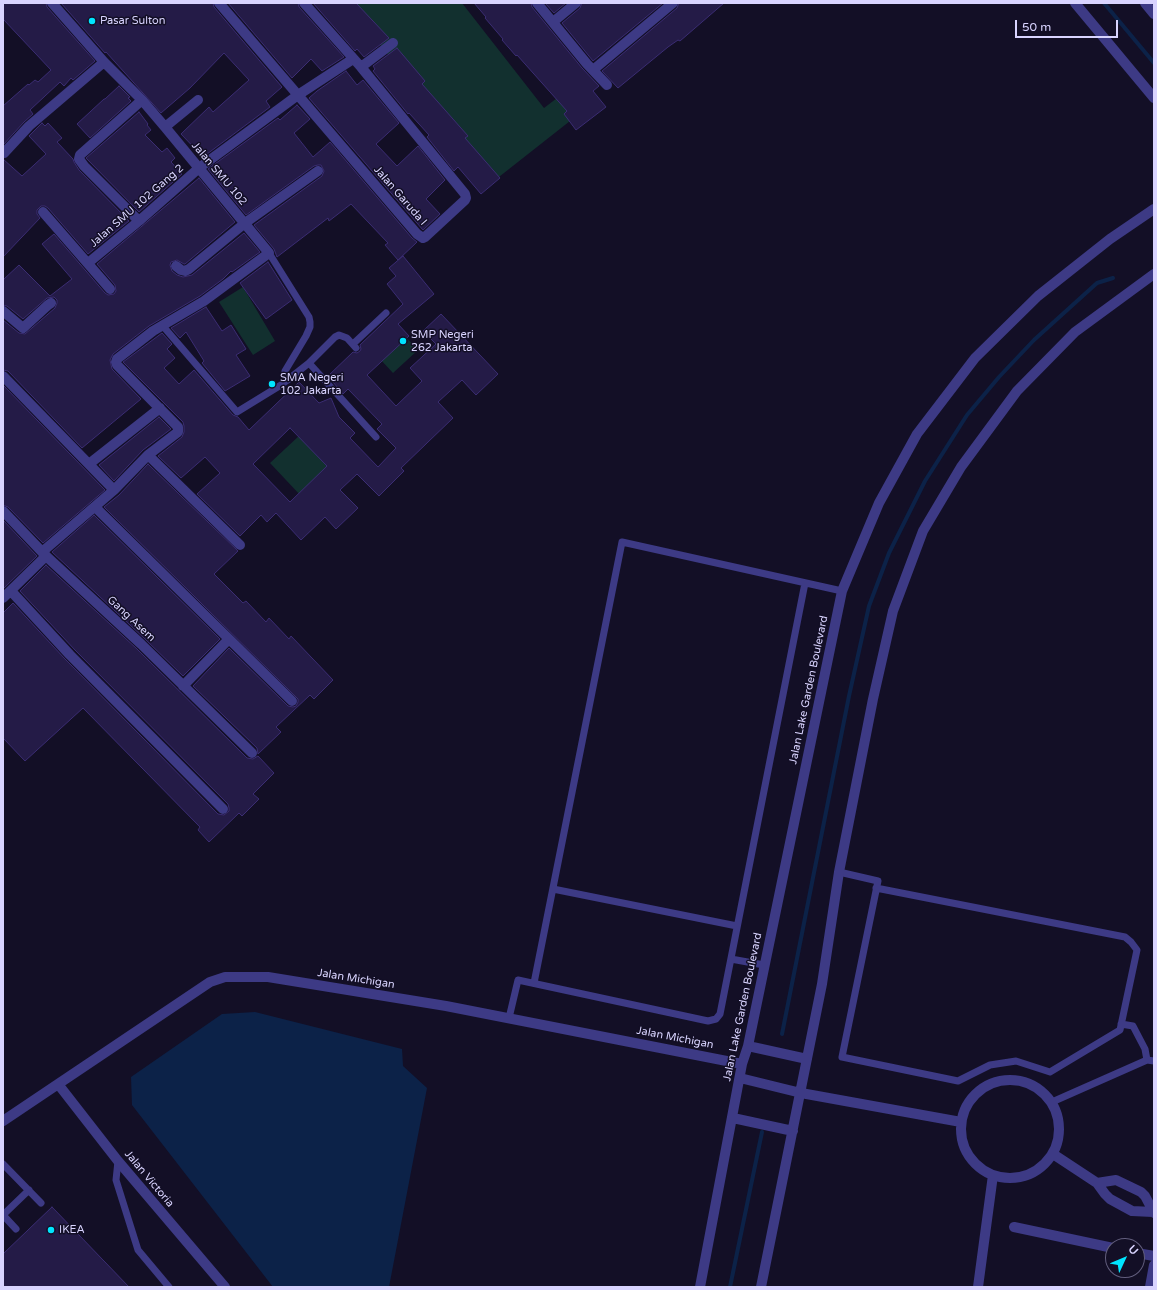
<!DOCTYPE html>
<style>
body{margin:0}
#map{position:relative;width:1157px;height:1290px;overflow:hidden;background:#130f26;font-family:"Varela Round",sans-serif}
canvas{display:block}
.frame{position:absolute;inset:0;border:4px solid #d9d4ff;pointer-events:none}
.north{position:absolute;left:1105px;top:1238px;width:40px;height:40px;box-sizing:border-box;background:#130f26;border:1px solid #625e7d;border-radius:50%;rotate:46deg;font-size:11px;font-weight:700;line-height:16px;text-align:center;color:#d9d4ff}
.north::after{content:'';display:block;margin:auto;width:14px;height:18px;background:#00e5ff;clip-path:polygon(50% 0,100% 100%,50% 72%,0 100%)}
.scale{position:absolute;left:1015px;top:20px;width:103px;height:18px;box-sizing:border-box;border:2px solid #d9d4ff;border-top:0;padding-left:5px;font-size:12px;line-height:14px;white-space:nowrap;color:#d9d4ff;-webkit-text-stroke:3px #130f26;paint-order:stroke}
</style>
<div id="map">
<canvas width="1157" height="1290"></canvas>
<div class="frame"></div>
<div class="north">U</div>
<div class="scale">50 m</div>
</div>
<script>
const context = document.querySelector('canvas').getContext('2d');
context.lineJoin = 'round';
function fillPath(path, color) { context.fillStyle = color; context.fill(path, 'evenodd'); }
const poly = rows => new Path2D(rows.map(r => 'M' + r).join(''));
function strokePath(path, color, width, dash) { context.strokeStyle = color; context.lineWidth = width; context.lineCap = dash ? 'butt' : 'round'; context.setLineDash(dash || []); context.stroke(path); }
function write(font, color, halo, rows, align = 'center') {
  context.font = font + ' "Varela Round",sans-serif'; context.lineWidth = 3; context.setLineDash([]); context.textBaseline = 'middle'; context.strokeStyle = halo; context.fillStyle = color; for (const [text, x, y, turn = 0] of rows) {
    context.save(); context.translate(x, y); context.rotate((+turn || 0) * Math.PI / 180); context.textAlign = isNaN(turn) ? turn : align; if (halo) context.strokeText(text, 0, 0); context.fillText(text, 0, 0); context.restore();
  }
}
fillPath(poly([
 [347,3,462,3,544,108,582,79,598,99,490,184],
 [243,287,275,341,253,355,219,302],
 [405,336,418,350,393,373,380,359],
 [301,434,332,466,301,496,270,463]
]), '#12302f');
fillPath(poly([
 [255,1012,402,1049,403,1066,427,1088,389,1287,273,1287,132,1105,131,1077,222,1014]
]), '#0c2248');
strokePath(poly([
 [1104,3,1154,63],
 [782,1034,849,696,869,606,889,553,925,481,967,415,999,377,1034,340,1097,283,1113,278],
 [730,1287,762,1132]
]), '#0c2248', 4);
const building = poly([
 [3,3,46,3,47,7,95,61,73,80,71,78,64,86,60,82,30,110,33,114,24,122,3,145,3,106,28,84,29,85,35,80,38,82,51,70,3,19,3,3],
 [61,3,213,3,214,7,282,87,266,101,270,107,203,157,181,134,209,107,213,112,249,80,224,53,190,88,161,113,106,52,105,53,61,3],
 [228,3,298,3,299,7,344,57,322,71,311,59,292,78,228,3],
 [313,3,356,3,389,38,364,57,357,49,355,51,313,3],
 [474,3,531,3,532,7,582,68,599,86,593,91,606,107,576,130,564,114,567,111,517,55,516,56,502,40,503,39,485,18,486,17,474,3],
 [545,3,566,3,554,13,545,3],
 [582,3,663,3,593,61,562,23,580,8,582,3],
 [679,3,724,3,680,41,678,40,668,47,618,88,602,71,677,8,679,3],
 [397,48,425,81,422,84,468,136,465,138,500,178,481,194,458,167,454,171,427,137,429,135,409,113,408,114,373,71,375,69,373,66,397,48],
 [346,71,357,85,363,80,399,123,376,144,397,166,418,146,445,180,426,199,440,214,423,230,309,98,317,91,346,71],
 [119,86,130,97,128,98,131,101,90,138,77,124,104,99,105,99,119,86],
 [297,105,310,119,294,133,313,157,330,142,412,238,417,242,416,243,398,260,385,245,388,243,351,204,329,221,328,218,277,257,274,249,254,225,322,176,324,171,321,165,318,165,314,166,246,215,208,169,278,118,280,120,297,105],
 [139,112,148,124,147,125,151,130,145,135,162,152,167,148,175,158,171,162,182,174,139,212,86,158,139,112],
 [42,123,45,126,48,123,62,138,57,142,73,159,74,162,79,170,129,221,88,254,48,208,45,206,41,206,37,210,37,214,40,218,3,257,3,159,22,176,46,154,29,136,42,123],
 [199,178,235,222,185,264,184,264,177,260,171,262,170,265,172,271,177,275,183,277,192,275,244,233,260,252,232,272,231,271,223,279,200,296,149,326,113,354,110,360,112,369,141,399,82,448,8,371,3,370,3,320,19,333,25,334,55,308,57,303,57,300,54,297,47,298,23,319,7,306,3,305,3,280,19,265,50,296,72,279,42,244,54,234,105,293,108,295,114,294,116,291,115,285,97,264,199,178],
 [403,256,434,294,398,324,409,336,367,375,396,406,422,381,410,368,436,344,423,331,441,314,498,374,476,395,462,380,438,402,453,418,401,468,404,471,379,496,357,474,340,490,358,508,336,529,325,517,301,540,276,513,267,522,261,515,240,536,197,494,220,473,205,457,181,478,158,456,182,437,184,432,184,426,183,422,123,362,162,333,172,344,167,349,175,358,164,368,179,384,194,370,233,415,238,417,249,430,299,382,319,403,331,398,339,417,355,433,350,438,378,467,396,448,377,429,382,424,348,389,343,394,328,376,353,352,357,353,360,351,361,349,360,345,403,304,387,284,396,276,389,268,403,256],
 [290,428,327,466,290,502,253,464,290,428],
 [268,262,292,300,266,319,240,283,268,262],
 [206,307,222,331,231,325,246,349,236,355,250,376,225,391,202,363,204,361,186,332,180,338,171,328,206,307],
 [3,385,105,490,43,543,8,507,3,505,3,385],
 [159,417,171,429,143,450,114,481,99,465,159,417],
 [148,464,238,551,214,574,243,603,246,601,266,622,269,618,289,639,291,636,333,680,314,699,310,695,276,727,281,732,258,754,257,748,193,686,229,648,288,706,293,707,296,706,298,702,298,699,104,507,119,495,148,464],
 [94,515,220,639,183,676,145,639,52,552,94,515],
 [3,520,37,556,4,588,3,588,3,520],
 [46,565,137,649,247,758,253,759,258,756,274,773,253,794,259,799,242,816,239,813,209,842,198,830,200,827,83,708,25,761,3,738,3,613,13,603,65,659,218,814,224,815,229,811,229,808,228,804,75,650,20,591,46,565],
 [52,1207,129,1287,3,1287,3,1254,52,1207]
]);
fillPath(building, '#241b47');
strokePath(building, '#3b2d73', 1);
strokePath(poly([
 [269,253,309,317,310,322,310,327,306,336,285,371,285,376,288,380],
 [162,325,237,412,281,385,309,363,335,337,339,335,347,338,356,348],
 [353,344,386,313],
 [309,363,376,437],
 [839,872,878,881,842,1057,958,1081,990,1065,1016,1061,1050,1072,1120,1030,1137,950,1131,942,1125,937,876,888],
 [553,889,737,926],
 [731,959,764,965],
 [534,983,622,542,842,591],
 [509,1018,518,980,708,1021,716,1019,720,1014,805,583],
 [1121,1024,1133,1026,1145,1049,1147,1060],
 [1052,1102,1147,1060,1154,1061],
 [118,1161,116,1180,138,1250,169,1287],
 [3,1164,41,1203],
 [3,1215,29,1190],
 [3,1215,16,1229]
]), '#3d3a85', 7);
strokePath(poly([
 [219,3,417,234,423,238,425,237,465,200,466,198,465,194,361,67,304,3],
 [537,3,587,64,607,85],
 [1075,3,1154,98],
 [1145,3,1154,14],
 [553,22,576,3],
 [361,67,393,43],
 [593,70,673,3],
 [165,127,198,100],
 [4,153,29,126,104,62],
 [43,212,110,289],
 [139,221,84,166,79,159,80,155,142,100],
 [88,263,139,221,199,168,298,95,353,59],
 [176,266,181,270,185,271,189,269,245,223,318,171],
 [3,311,23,328,48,305,51,303],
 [3,376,114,490],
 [148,455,240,545],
 [89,464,160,408],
 [95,507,292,701],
 [3,511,46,556,141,644,252,753],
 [42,552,114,490,148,455,178,432,178,427,117,365,116,362,117,359,153,331,204,301,269,253,165,127,142,100,104,62,52,3],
 [11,591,70,655,223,809],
 [3,598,46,556],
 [183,686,229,639],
 [748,1046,807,1059],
 [740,1078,801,1093,961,1122],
 '961 1129a49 49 0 1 1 98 0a49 49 0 1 1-98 0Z',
 [58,1084,118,1161,225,1287],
 [733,1118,793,1131],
 [3,1121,210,982,225,977,268,977,446,1006,742,1064],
 [1053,1154,1097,1183,1105,1194,1110,1199,1132,1211,1153,1212],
 [1097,1183,1116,1180,1141,1192,1145,1196,1154,1213],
 [1014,1227,1113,1248],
 [1137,1253,1154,1256],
 [700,1287,742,1064,748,1046,842,591,879,503,917,434,975,358,1038,296,1110,239,1154,209],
 [761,1287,822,984,839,872,873,699,893,611,923,531,961,467,1017,391,1075,332,1154,274],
 [978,1287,993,1175],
 [1150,1287,1154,1265]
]), '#3d3a85', 10);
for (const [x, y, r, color] of [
 [92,21,4,"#00e5ff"],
 [403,341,4,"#00e5ff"],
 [272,384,4,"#00e5ff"],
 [51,1230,4,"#00e5ff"]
]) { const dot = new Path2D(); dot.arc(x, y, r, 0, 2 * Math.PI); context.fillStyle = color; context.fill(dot); strokePath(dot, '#130f26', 1.5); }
write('11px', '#d9d4ff', '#130f26', [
 ["Pasar Sulton",100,21],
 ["SMP Negeri",411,335],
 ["262 Jakarta",411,348],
 ["SMA Negeri",280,378],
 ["102 Jakarta",280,391],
 ["IKEA",59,1230]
], 'left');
write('11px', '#d9d4ff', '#130f26', [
 ["Jalan SMU 102",219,174,50],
 ["Jalan Garuda I",400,196,49],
 ["Jalan SMU 102 Gang 2",137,206,-41],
 ["Gang Asem",131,619,43],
 ["Jalan Lake Garden Boulevard",809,690,-78],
 ["Jalan Michigan",356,979,9],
 ["Jalan Lake Garden Boulevard",743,1007,-78],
 ["Jalan Michigan",675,1038,11],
 ["Jalan Victoria",149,1179,50]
]);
</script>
